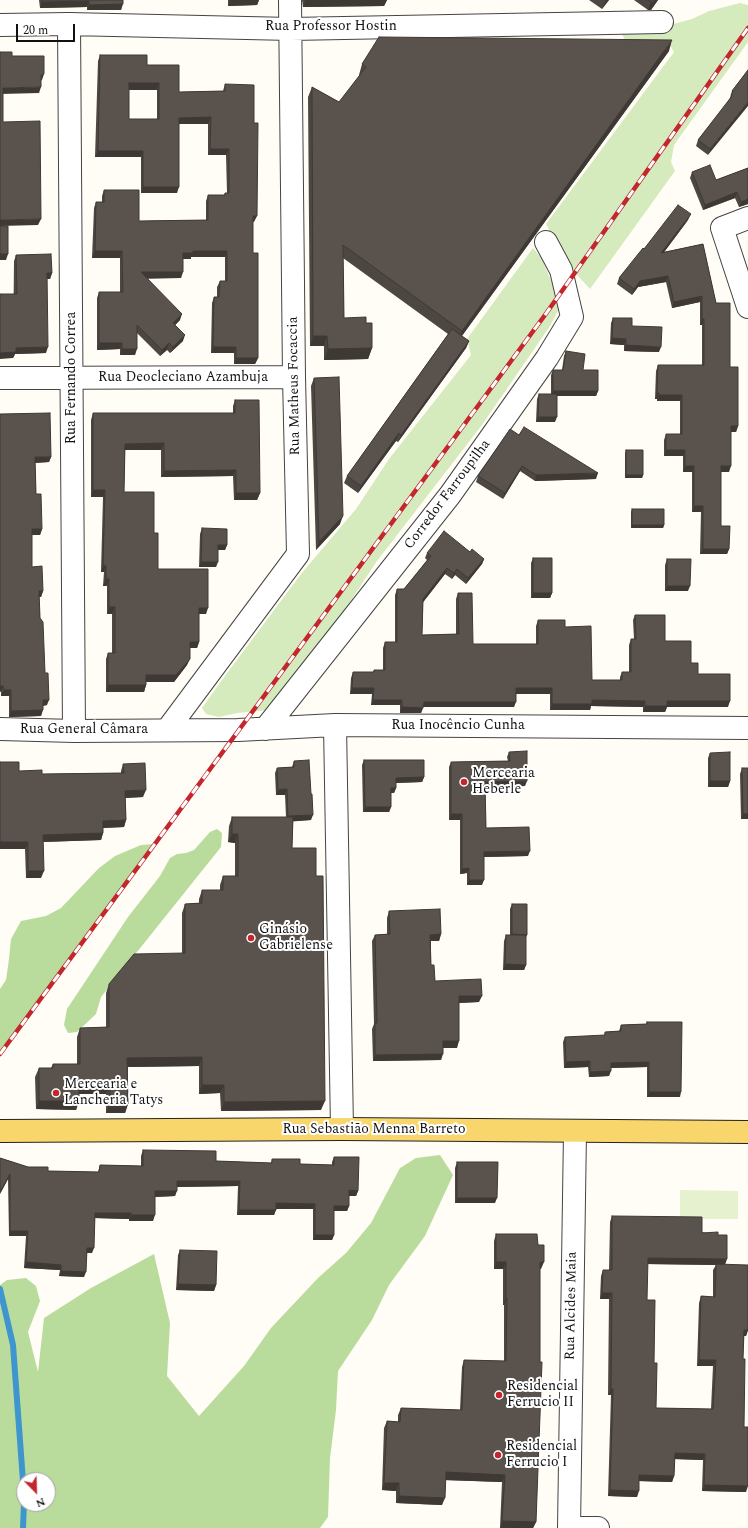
<!DOCTYPE html>
<meta charset="utf-8">
<style>
body{margin:0}
#map{position:relative;width:748px;height:1528px;overflow:hidden;background:#fffdf5;font-family:Spectral,serif}
canvas{display:block}
.north{position:absolute;left:16px;top:1472px;width:40px;height:40px;box-sizing:border-box;background:#fff;border:1px solid #a0a0a0;border-radius:50%;rotate:157deg;font-size:11px;font-weight:700;line-height:16px;text-align:center;color:#111}
.north::after{content:'';display:block;margin:auto;width:14px;height:18px;background:#c4262e;clip-path:polygon(50% 0,100% 100%,50% 72%,0 100%)}
.scale{position:absolute;left:16px;top:24px;width:59px;height:18px;box-sizing:border-box;border:2px solid #111;border-top:0;padding-left:5px;font-size:12px;line-height:14px;white-space:nowrap;color:#111;-webkit-text-stroke:3px #fff;paint-order:stroke}
</style>
<div id="map">
<canvas width="748" height="1528"></canvas>
<div class="north">N</div>
<div class="scale">20 m</div>
</div>
<script>
const context = document.querySelector('canvas').getContext('2d');
context.lineJoin = 'round';
function fillPath(path, color) { context.fillStyle = color; context.fill(path, 'evenodd'); }
const poly = rows => new Path2D(rows.map(r => 'M' + r).join(''));
function strokePath(path, color, width, dash) { context.strokeStyle = color; context.lineWidth = width; context.lineCap = dash ? 'butt' : 'round'; context.setLineDash(dash || []); context.stroke(path); }
function write(font, color, halo, rows, align = 'center') {
  context.font = font + ' Spectral,serif'; context.lineWidth = 4; context.setLineDash([]); context.textBaseline = 'middle'; context.strokeStyle = halo; context.fillStyle = color; for (const [text, x, y, turn = 0] of rows) {
    context.save(); context.translate(x, y); context.rotate((+turn || 0) * Math.PI / 180); context.textAlign = isNaN(turn) ? turn : align; if (halo) context.strokeText(text, 0, 0); context.fillText(text, 0, 0); context.restore();
  }
}
fillPath(poly([
 [740,3,748,5,748,42,674,145,671,162,675,171,590,289,569,266,546,224,674,52,667,41,627,43,617,26,666,26,692,19,709,11],
 [533,248,542,259,561,305,550,326,482,425,377,561,346,608,269,710,237,713,219,717,206,714,202,708,219,684,301,574,356,509,389,459,471,355,467,339]
]), '#d5ebbd');
fillPath(poly([
 [217,829,222,833,221,847,101,997,96,1014,77,1032,68,1033,64,1025,67,1009,128,917,160,876,170,858,177,854,186,853,194,850,210,832],
 [154,844,0,1055,0,989,6,980,9,959,11,939,21,921,46,916,61,908,99,868,115,856,141,845],
 [440,1155,453,1175,425,1236,389,1285,372,1320,338,1371,336,1410,330,1458,328,1517,320,1528,0,1528,0,1285,7,1280,26,1278,36,1286,40,1301,28,1332,38,1372,44,1318,91,1288,154,1254,170,1323,167,1376,199,1416,244,1366,271,1328,318,1278,346,1253,371,1223,400,1168,416,1158],
 [24,1480,48,1480,48,1504,24,1504]
]), '#b9dc9c');
fillPath(poly([
 [680,1190,738,1191,738,1219,680,1219]
]), '#e6f2cf');
strokePath(poly([
 [0,1289,13,1345,24,1495],
 [23,1528,24,1502]
]), '#3f96cf', 6);
const minor = poly([
 [69,24,74,731],
 [0,25,69,24,291,29,662,22],
 [748,218,722,228,748,307],
 [0,378,294,377],
 [335,725,342,1129],
 [0,729,74,731,238,730,335,725,748,728],
 [265,729,450,495,547,358,572,317,561,270,546,242],
 [167,730,298,554,294,377,290,0],
 [569,1528,575,1132],
 [569,1528,598,1528]
]);
const major = poly([
 [0,1131,342,1129,748,1132]
]);
strokePath(minor, '#444', 24);
strokePath(major, '#222', 24);
strokePath(minor, '#fff', 22);
strokePath(major, '#f9d66b', 22);
const rail = poly([
 [0,1054,545,315,748,28]
]);
strokePath(rail, '#c4262e', 4.5);
strokePath(rail, '#fff', 3, [9]);
fillPath(poly([
 [37,0,123,0,121,10,87,10,87,7,40,8,39,0],
 [228,0,259,0,257,5,228,6],
 [302,0,387,0,384,6,303,7],
 [589,0,609,0,602,9],
 [634,0,658,0,651,10,648,10],
 [669,51,462,336,469,341,466,348,398,442,396,441,358,493,344,483,347,476,448,334,343,258,344,318,366,323,372,348,368,359,324,360,324,346,310,346,308,97,312,87,339,102,360,75,359,75,362,64],
 [100,55,147,65,179,92,223,91,225,84,254,123,254,222,253,222,253,253,258,358,255,364,234,364,234,353,211,353,212,303,214,297,217,297,217,287,220,281,225,281,225,257,191,257,191,259,183,259,181,278,147,278,180,320,175,325,183,341,170,353,167,350,160,356,137,333,135,355,120,355,120,349,97,350,97,298,99,292,120,292,120,258,92,258,94,208,96,202,102,202,102,196,104,190,139,221,206,220,206,201,208,195,224,195,225,193,227,193,226,155,208,155,208,124,179,124,177,193,141,193,141,157,95,157,98,61],
 [129,90,157,90,157,119,129,119],
 [748,70,708,155,696,146,698,140,729,101,732,91],
 [748,168,748,204,739,207,735,198,703,210,690,178,692,172,716,180],
 [688,220,664,252,703,244,730,367,738,426,736,432,731,432,729,472,721,472,721,526,729,549,727,554,700,554,701,512,692,512,692,472,683,472,683,456,664,456,664,440,666,434,680,434,680,401,657,401,657,399,655,399,656,371,658,365,702,365,702,325,700,325,700,302,672,308,666,282,638,287,632,295,617,284,619,278,644,249],
 [16,255,52,273,50,279,47,279,46,353,15,354,13,358,14,261],
 [613,318,659,352,624,351,624,345,610,344,611,323],
 [566,351,583,370,598,391,596,396,557,396,555,422,536,422,537,399,539,394,551,394,551,375,553,370,562,370,564,356],
 [314,378,340,524,316,550,311,386],
 [235,400,260,493,257,500,234,500,233,476,161,477,161,450,125,450,124,492,154,533,158,569,206,614,199,614,199,642,197,648,190,648,187,665,174,682,146,682,146,685,144,692,106,692,106,659,108,653,112,653,112,614,107,614,107,586,103,586,104,572,101,572,103,497,91,497,91,420,93,413,233,413,233,406],
 [0,414,51,457,49,462,35,463,36,494,42,529,40,535,32,535,32,567,43,591,41,597,39,597,40,618,47,705,43,706,41,716,9,717,9,696,1,696,1,691,0,692],
 [519,435,596,479,535,481,520,471,503,499,476,482,478,476],
 [626,450,643,475,642,478,625,478,625,453],
 [632,509,664,525,663,528,631,528,631,512],
 [202,528,227,545,225,550,218,550,216,567,199,567,200,534],
 [470,552,484,559,482,564,466,584,455,575,452,579,445,574,423,602,422,635,456,634,456,599,458,593,473,644,536,644,536,626,538,620,565,627,592,680,620,680,620,677,622,672,629,672,629,645,631,639,634,639,633,620,635,615,665,641,691,663,698,674,728,707,667,707,665,712,643,712,643,707,591,706,590,710,550,710,550,694,516,694,514,707,423,707,421,713,400,713,400,705,371,705,372,694,350,694,351,678,353,672,373,672,374,670,383,670,383,648,385,642,395,642,395,595,397,589,404,589,427,560,425,558,427,553],
 [533,558,552,593,550,598,531,598,531,563],
 [667,559,688,591,665,591,665,565],
 [509,752,525,786,485,787,486,828,528,856,484,857,482,885,467,885,467,873,460,874,460,820,449,820,449,767,451,762,508,761,507,757],
 [710,753,730,781,728,787,708,787,708,758],
 [364,760,424,777,422,782,396,783,396,788,394,793,391,793,391,807,389,812,363,812,362,765],
 [294,761,311,820,293,821,292,848,316,876,321,1110,221,1111,220,1093,199,1094,199,1066,128,1067,128,1104,125,1113,106,1113,106,1094,79,1094,79,1101,76,1110,36,1109,35,1077,39,1068,51,1068,53,1064,77,1064,77,1037,80,1028,106,1027,106,993,109,984,182,953,182,913,185,904,199,903,199,899,202,890,220,890,220,885,223,876,235,876,235,843,228,842,229,826,232,817,286,817,285,795,276,795,275,773,277,768,292,767],
 [0,762,19,771,42,774,121,773,121,771,123,764,143,797,125,798,126,820,124,827,103,828,103,833,101,840,43,842,41,878,26,878,25,849,0,849],
 [742,768,748,819,741,819,740,774],
 [512,904,527,935,526,937,526,965,524,970,503,970,504,941,506,935,510,935,510,909],
 [389,911,441,934,439,941,431,941,431,965,435,981,479,1002,459,1003,457,1048,443,1048,441,1060,373,1061,372,1029,374,1024,372,941,375,935,387,934,387,918],
 [647,1022,680,1097,647,1097,647,1067,611,1068,609,1076,589,1077,588,1067,564,1068,563,1042,565,1037,604,1036,605,1032,619,1031,621,1025,646,1024],
 [143,1150,216,1161,271,1163,272,1159,300,1164,332,1165,332,1162,334,1157,358,1191,356,1196,349,1196,349,1206,347,1211,334,1211,334,1235,332,1240,313,1240,313,1209,276,1209,274,1215,237,1215,238,1186,177,1187,175,1196,155,1197,153,1221,129,1221,129,1219,95,1218,92,1253,87,1253,84,1277,59,1276,60,1270,24,1268,26,1236,9,1236,8,1179,0,1194,0,1158,28,1167,48,1171,98,1172,100,1165,141,1166,141,1156],
 [457,1162,495,1203,455,1203,455,1168],
 [612,1216,718,1235,725,1265,748,1330,746,1336,744,1336,743,1359,744,1427,746,1492,702,1491,703,1460,675,1459,674,1476,672,1482,639,1481,637,1497,608,1496,611,1395,608,1395,609,1299,600,1299,601,1276,603,1270,609,1270,610,1222],
 [647,1264,716,1265,713,1270,713,1297,701,1296,699,1303,697,1366,713,1366,711,1409,656,1408,654,1363,647,1300],
 [496,1234,538,1245,541,1269,540,1269,536,1522,533,1528,500,1528,502,1482,445,1480,442,1505,396,1503,396,1491,382,1490,384,1428,387,1421,398,1422,398,1415,401,1408,460,1410,462,1367,464,1360,504,1361,504,1305,503,1305,503,1269,494,1269,494,1241],
 [180,1250,216,1285,214,1291,176,1290,178,1255]
]), '#4d4742');
fillPath(poly([
 [230,0,259,0,257,5,228,6],
 [305,0,387,0,384,6,303,7],
 [606,0,609,0,602,9,605,2],
 [655,0,658,0,651,10,648,10,651,2],
 [89,1,87,7,40,8,42,2],
 [123,4,121,10,87,10,89,5],
 [672,40,669,51,458,341,462,331],
 [44,74,42,80,39,81,41,75],
 [129,83,159,83,157,90,127,90],
 [41,87,39,93,1,94,3,88],
 [748,102,748,106,708,155,710,149],
 [211,117,208,124,177,124,179,118],
 [210,149,229,149,226,155,208,155],
 [98,151,143,151,141,157,95,157],
 [143,187,179,187,177,193,141,193],
 [737,192,735,198,703,210,705,205],
 [748,199,748,204,739,207,741,202],
 [691,214,688,220,659,259,661,253],
 [253,216,257,216,254,222,251,222],
 [41,219,38,225,0,226,0,220],
 [95,251,122,251,120,258,92,258],
 [193,251,227,251,225,257,191,257,191,259,180,259,183,253],
 [0,254,8,254,6,260,0,260],
 [141,272,183,272,181,278,139,279],
 [47,273,52,273,50,279,45,279],
 [668,276,666,282,638,287,632,295,634,289,640,281],
 [702,296,700,302,672,308,674,302],
 [182,314,180,320,171,329,173,323],
 [702,319,704,319,702,325,700,325],
 [185,335,183,341,170,353,173,347],
 [313,336,327,336,324,346,310,346],
 [612,338,626,339,624,345,610,344],
 [469,341,466,348,398,442,401,435],
 [99,343,122,343,120,349,97,350],
 [169,343,167,350,160,356,162,350],
 [626,345,661,347,659,352,624,351],
 [48,347,46,353,15,354,13,358,0,359,0,353,16,348],
 [213,347,236,347,234,353,211,353],
 [372,348,368,359,324,360,328,349],
 [122,349,137,349,135,355,120,355],
 [236,358,258,358,255,364,234,364],
 [553,391,598,391,596,396,551,396],
 [657,393,659,393,657,399,655,399],
 [659,395,682,395,680,401,657,401],
 [538,417,557,417,555,422,536,422],
 [731,426,738,426,736,432,729,432],
 [399,433,396,441,358,493,361,486],
 [164,443,161,450,122,450,125,444],
 [666,450,685,450,683,456,664,456],
 [35,457,51,457,49,462,32,463],
 [522,466,520,471,503,499,505,493],
 [685,466,694,466,692,472,683,472],
 [721,466,731,466,729,472,719,472],
 [236,470,233,476,161,477,164,471],
 [598,473,596,479,535,481,536,475],
 [626,475,643,475,642,478,625,478],
 [93,490,105,490,103,497,91,497],
 [236,493,260,493,257,500,234,500],
 [694,506,703,506,701,512,692,512],
 [343,516,340,524,316,550,319,542],
 [632,525,664,525,663,528,631,528],
 [32,529,42,529,40,535,30,535],
 [218,545,227,545,225,550,216,550],
 [703,549,729,549,727,554,700,554],
 [484,559,482,564,466,584,468,578],
 [201,562,218,562,216,567,199,567],
 [103,566,106,566,104,572,101,572],
 [447,568,445,574,421,605,423,599],
 [457,569,455,575,452,579,454,573],
 [106,579,109,579,107,586,103,586],
 [667,586,690,586,688,591,665,591],
 [39,591,43,591,41,597,37,597],
 [533,593,552,593,550,598,531,598],
 [109,607,115,607,112,614,107,614],
 [199,608,208,608,206,614,197,614],
 [190,642,199,642,197,648,187,648],
 [190,659,187,665,174,682,144,682,146,675],
 [108,685,146,685,144,692,106,692],
 [0,686,3,686,1,691,0,692],
 [352,688,374,688,372,694,350,694],
 [516,688,552,688,550,694,514,694],
 [4,690,11,690,9,696,1,696],
 [43,700,49,700,47,705,41,706],
 [373,700,402,700,400,705,371,705],
 [592,700,645,701,643,707,591,706,590,710,550,710,552,704],
 [667,701,730,701,728,707,667,707,665,712,643,712,645,706],
 [424,702,516,702,514,707,422,707],
 [402,707,423,708,421,713,400,713],
 [43,710,41,716,9,717,11,711],
 [424,777,422,782,394,783,396,778],
 [527,781,525,786,483,787,485,782],
 [710,781,730,781,728,787,708,787],
 [391,788,396,788,394,793,389,793],
 [287,789,285,795,276,795,278,790],
 [146,790,143,797,122,798,125,791],
 [365,807,391,807,389,812,363,812],
 [451,814,462,814,460,820,449,820],
 [743,814,748,814,748,819,741,819],
 [313,815,311,820,286,822,288,816],
 [126,820,124,827,101,828,103,821],
 [103,833,101,840,41,842,43,835],
 [232,834,238,834,235,843,228,842],
 [0,842,28,842,25,849,0,849],
 [530,851,528,856,482,857,484,852],
 [469,868,467,873,460,874,462,869],
 [28,871,44,871,41,878,26,878],
 [469,880,484,880,482,885,467,885],
 [441,934,439,941,428,941,430,935],
 [505,964,526,965,524,970,503,970],
 [459,996,482,996,479,1002,457,1003],
 [443,1041,459,1041,457,1048,441,1048],
 [443,1054,441,1060,373,1061,375,1055],
 [202,1057,199,1066,124,1067,127,1058],
 [590,1061,588,1067,564,1068,566,1062],
 [649,1062,647,1067,609,1068,611,1063],
 [611,1071,609,1076,589,1077,590,1072],
 [79,1085,110,1085,106,1094,76,1094],
 [202,1085,224,1085,220,1093,199,1094],
 [649,1092,681,1092,680,1097,647,1097],
 [39,1101,79,1101,76,1110,36,1109],
 [325,1101,321,1110,221,1111,224,1102],
 [110,1104,128,1104,125,1113,106,1113],
 [10,1174,8,1179,0,1194,1,1190],
 [177,1181,240,1181,238,1186,175,1187],
 [349,1190,358,1191,356,1196,348,1196],
 [155,1191,177,1191,175,1196,153,1197],
 [457,1198,497,1198,495,1203,455,1203],
 [276,1203,315,1204,313,1209,274,1209],
 [334,1206,349,1206,347,1211,332,1211],
 [239,1210,276,1210,274,1215,237,1215],
 [95,1213,131,1213,129,1219,93,1218],
 [131,1215,155,1215,153,1221,129,1221],
 [10,1231,28,1231,26,1236,9,1236],
 [315,1235,334,1235,332,1240,313,1240],
 [87,1248,94,1248,92,1253,85,1253],
 [648,1258,727,1259,725,1265,645,1264],
 [26,1262,61,1265,60,1270,24,1268],
 [496,1262,506,1262,503,1269,494,1269],
 [540,1262,544,1262,541,1269,537,1269],
 [61,1271,86,1272,84,1277,59,1276],
 [178,1284,216,1285,214,1291,176,1290],
 [602,1293,612,1293,609,1299,600,1299],
 [506,1298,507,1298,504,1305,503,1305],
 [744,1330,748,1330,746,1336,742,1336],
 [699,1360,716,1360,713,1366,697,1366],
 [611,1389,613,1389,611,1395,608,1395],
 [675,1453,705,1454,703,1460,673,1459],
 [446,1472,505,1475,502,1482,443,1480],
 [639,1475,674,1476,672,1482,637,1481],
 [384,1483,399,1483,396,1491,382,1490],
 [704,1485,748,1486,746,1492,702,1491],
 [610,1490,639,1491,637,1497,608,1496],
 [399,1496,445,1498,442,1505,396,1503],
 [502,1521,536,1522,533,1528,500,1528]
]), '#3f3936');
const building = poly([
 [42,0,123,0,123,4,89,5,89,1,42,2,42,0],
 [648,0,655,0,654,2,651,2,648,0],
 [379,37,672,40,462,331,343,245,344,318,366,317,366,323,372,323,372,348,328,349,327,336,313,336,312,87,339,102,366,67,362,64,379,37],
 [0,52,12,52,12,56,44,56,44,74,41,75,41,87,3,88,3,122,40,121,41,219,0,220,0,52],
 [100,55,147,55,147,65,179,65,179,92,225,91,225,84,254,85,254,123,258,123,257,216,253,216,253,253,258,253,258,358,236,358,236,347,213,347,214,297,219,297,220,281,227,281,227,251,193,251,193,253,183,253,183,272,141,272,182,314,173,323,185,335,173,347,169,343,162,350,137,325,137,349,122,349,122,343,99,343,99,292,123,292,122,251,95,251,96,202,104,202,104,190,139,190,139,221,208,220,208,195,225,195,225,193,229,193,229,149,210,149,211,117,179,118,179,187,143,187,143,151,98,151,100,55],
 [129,83,159,83,159,119,129,119,129,83],
 [748,70,748,102,710,149,698,140,732,96,731,95,733,92,732,91,748,70],
 [710,165,716,180,748,168,748,199,741,202,737,192,705,205,692,172,710,165],
 [678,205,691,214,661,253,703,244,716,303,730,303,730,367,738,367,738,426,731,426,731,466,721,466,721,526,730,526,729,549,703,549,703,506,694,506,694,466,685,466,685,450,666,450,666,434,682,434,682,395,659,395,659,393,657,393,658,365,704,365,704,319,702,319,702,296,674,302,668,276,640,281,634,289,619,278,643,248,644,249,678,205],
 [0,226,8,226,8,254,0,254,0,226],
 [51,254,52,273,47,273,48,347,16,348,16,352,0,353,0,294,17,294,16,255,51,254],
 [613,318,632,318,632,326,662,327,661,347,626,345,626,339,612,338,613,318],
 [452,329,469,341,401,435,399,433,361,486,347,476,452,329],
 [566,351,585,354,583,370,598,370,598,391,553,391,553,370,563,370,566,351],
 [339,377,343,516,319,542,314,378,339,377],
 [539,394,557,394,557,417,538,417,539,394],
 [235,400,259,400,260,493,236,493,236,470,164,471,164,443,125,444,124,492,154,492,154,533,158,533,158,569,208,569,208,608,199,608,199,642,190,642,190,659,176,675,146,675,146,685,108,685,108,653,115,653,115,607,109,607,109,579,106,579,106,566,103,566,105,490,93,490,93,413,235,413,235,400],
 [50,413,51,457,35,457,36,494,41,494,42,529,32,529,32,567,42,566,43,591,39,591,40,618,43,622,45,673,48,673,49,700,43,700,43,710,11,711,11,690,4,690,3,686,0,686,0,414,50,413],
 [524,427,598,473,536,475,522,466,505,493,478,476,510,429,519,435,524,427],
 [626,450,643,450,643,475,626,475,626,450],
 [632,509,664,509,664,525,632,525,632,509],
 [202,528,227,529,227,545,218,545,218,562,201,562,202,528],
 [444,531,470,552,472,549,484,559,468,578,457,569,454,573,447,568,423,599,422,635,459,634,458,593,472,593,473,644,538,644,538,620,565,620,565,627,591,626,592,680,622,680,622,672,631,672,631,639,636,639,635,615,665,615,665,641,691,641,691,663,698,663,698,674,730,674,730,701,667,701,667,706,645,706,645,701,592,700,592,704,552,704,552,688,516,688,516,702,424,702,423,708,402,707,402,700,373,700,374,688,352,688,353,672,374,672,374,670,385,670,385,642,397,642,397,589,404,589,431,556,427,553,444,531],
 [533,558,552,558,552,593,533,593,533,558],
 [667,559,691,559,690,586,667,586,667,559],
 [527,751,527,781,485,782,486,828,529,827,530,851,484,852,484,880,469,880,469,868,462,869,462,814,451,814,451,762,510,761,509,752,527,751],
 [730,752,730,781,710,781,710,753,730,752],
 [309,760,311,794,312,794,313,815,288,816,287,789,278,790,277,768,294,767,294,761,309,760],
 [364,760,424,760,424,777,396,778,396,788,391,788,391,807,365,807,364,760],
 [0,762,19,762,19,771,42,770,42,774,124,773,123,764,145,763,146,790,125,791,126,820,103,821,103,833,43,835,44,871,28,871,28,842,0,842,0,762],
 [742,768,748,768,748,814,743,814,742,768],
 [232,817,293,817,292,848,316,848,316,876,323,876,325,1101,224,1102,224,1085,202,1085,202,1057,127,1058,128,1104,110,1104,110,1085,79,1085,79,1101,39,1101,39,1068,53,1068,53,1064,80,1064,80,1028,109,1027,109,984,134,954,185,953,185,904,202,903,202,890,223,890,223,876,238,876,238,834,232,834,232,817],
 [512,904,527,904,527,935,512,934,512,904],
 [440,909,441,934,430,935,431,965,434,965,435,981,481,979,482,996,459,996,459,1041,443,1041,443,1054,375,1055,375,1023,377,1023,375,935,390,934,389,911,440,909],
 [506,935,526,935,526,965,505,964,506,935],
 [647,1022,682,1022,681,1092,649,1092,649,1062,611,1063,611,1071,590,1072,590,1061,566,1062,565,1037,605,1035,605,1032,621,1031,621,1025,647,1024,647,1022],
 [143,1150,216,1151,216,1161,272,1163,272,1159,300,1159,300,1164,334,1165,334,1157,359,1157,358,1191,349,1190,349,1206,334,1206,334,1235,315,1235,315,1204,276,1203,276,1210,239,1210,240,1181,177,1181,177,1191,155,1191,155,1215,131,1215,131,1213,95,1213,94,1248,87,1248,86,1272,61,1271,61,1265,26,1262,28,1231,10,1231,10,1174,1,1190,0,1190,0,1158,28,1167,48,1167,48,1171,99,1172,100,1165,143,1166,143,1150],
 [457,1162,498,1162,497,1198,457,1198,457,1162],
 [612,1216,702,1217,702,1233,718,1232,718,1235,727,1235,727,1259,648,1258,647,1300,655,1300,654,1363,657,1363,656,1408,713,1409,716,1360,699,1360,701,1296,715,1297,716,1264,748,1265,748,1330,744,1330,743,1359,745,1359,744,1427,748,1427,748,1486,704,1485,705,1454,675,1453,674,1476,639,1475,639,1491,610,1490,613,1389,611,1389,612,1293,602,1293,603,1270,612,1270,612,1216],
 [496,1234,537,1234,538,1245,544,1245,544,1262,540,1262,540,1362,542,1362,536,1522,502,1521,505,1475,446,1472,445,1498,399,1496,399,1483,384,1483,387,1421,400,1422,401,1408,462,1410,464,1360,506,1361,507,1298,506,1298,506,1262,496,1262,496,1234],
 [180,1250,217,1251,216,1285,178,1284,180,1250]
]);
fillPath(building, '#5a524d');
strokePath(building, '#3f3936', 1);
for (const [x, y, r, color] of [
 [464,782,4,"#c4262e"],
 [251,938,4,"#c4262e"],
 [56,1093,4,"#c4262e"],
 [499,1395,4,"#c4262e"],
 [498,1455,4,"#c4262e"]
]) { const dot = new Path2D(); dot.arc(x, y, r, 0, 2 * Math.PI); context.fillStyle = color; context.fill(dot); strokePath(dot, '#fff', 1.5); }
write('14px', '#111', '#fff', [
 ["Rua Professor Hostin",331,27],
 ["Rua Fernando Correa",72,378,-90],
 ["Rua Deocleciano Azambuja",183,378],
 ["Rua Matheus Focaccia",295,386,-91],
 ["Corredor Farroupilha",448,495,-53],
 ["Rua Inocêncio Cunha",458,726],
 ["Rua General Câmara",84,730],
 ["Rua Sebastião Menna Barreto",374,1130],
 ["Rua Alcides Maia",572,1306,-89]
]);
write('14px', '#111', '#fff', [
 ["Mercearia",472,774],
 ["Heberle",472,790],
 ["Ginásio",259,930],
 ["Gabrielense",259,946],
 ["Mercearia e",64,1085],
 ["Lancheria Tatys",64,1101],
 ["Residencial",507,1387],
 ["Ferrucio II",507,1403],
 ["Residencial",506,1447],
 ["Ferrucio I",506,1463]
], 'left');
</script>
